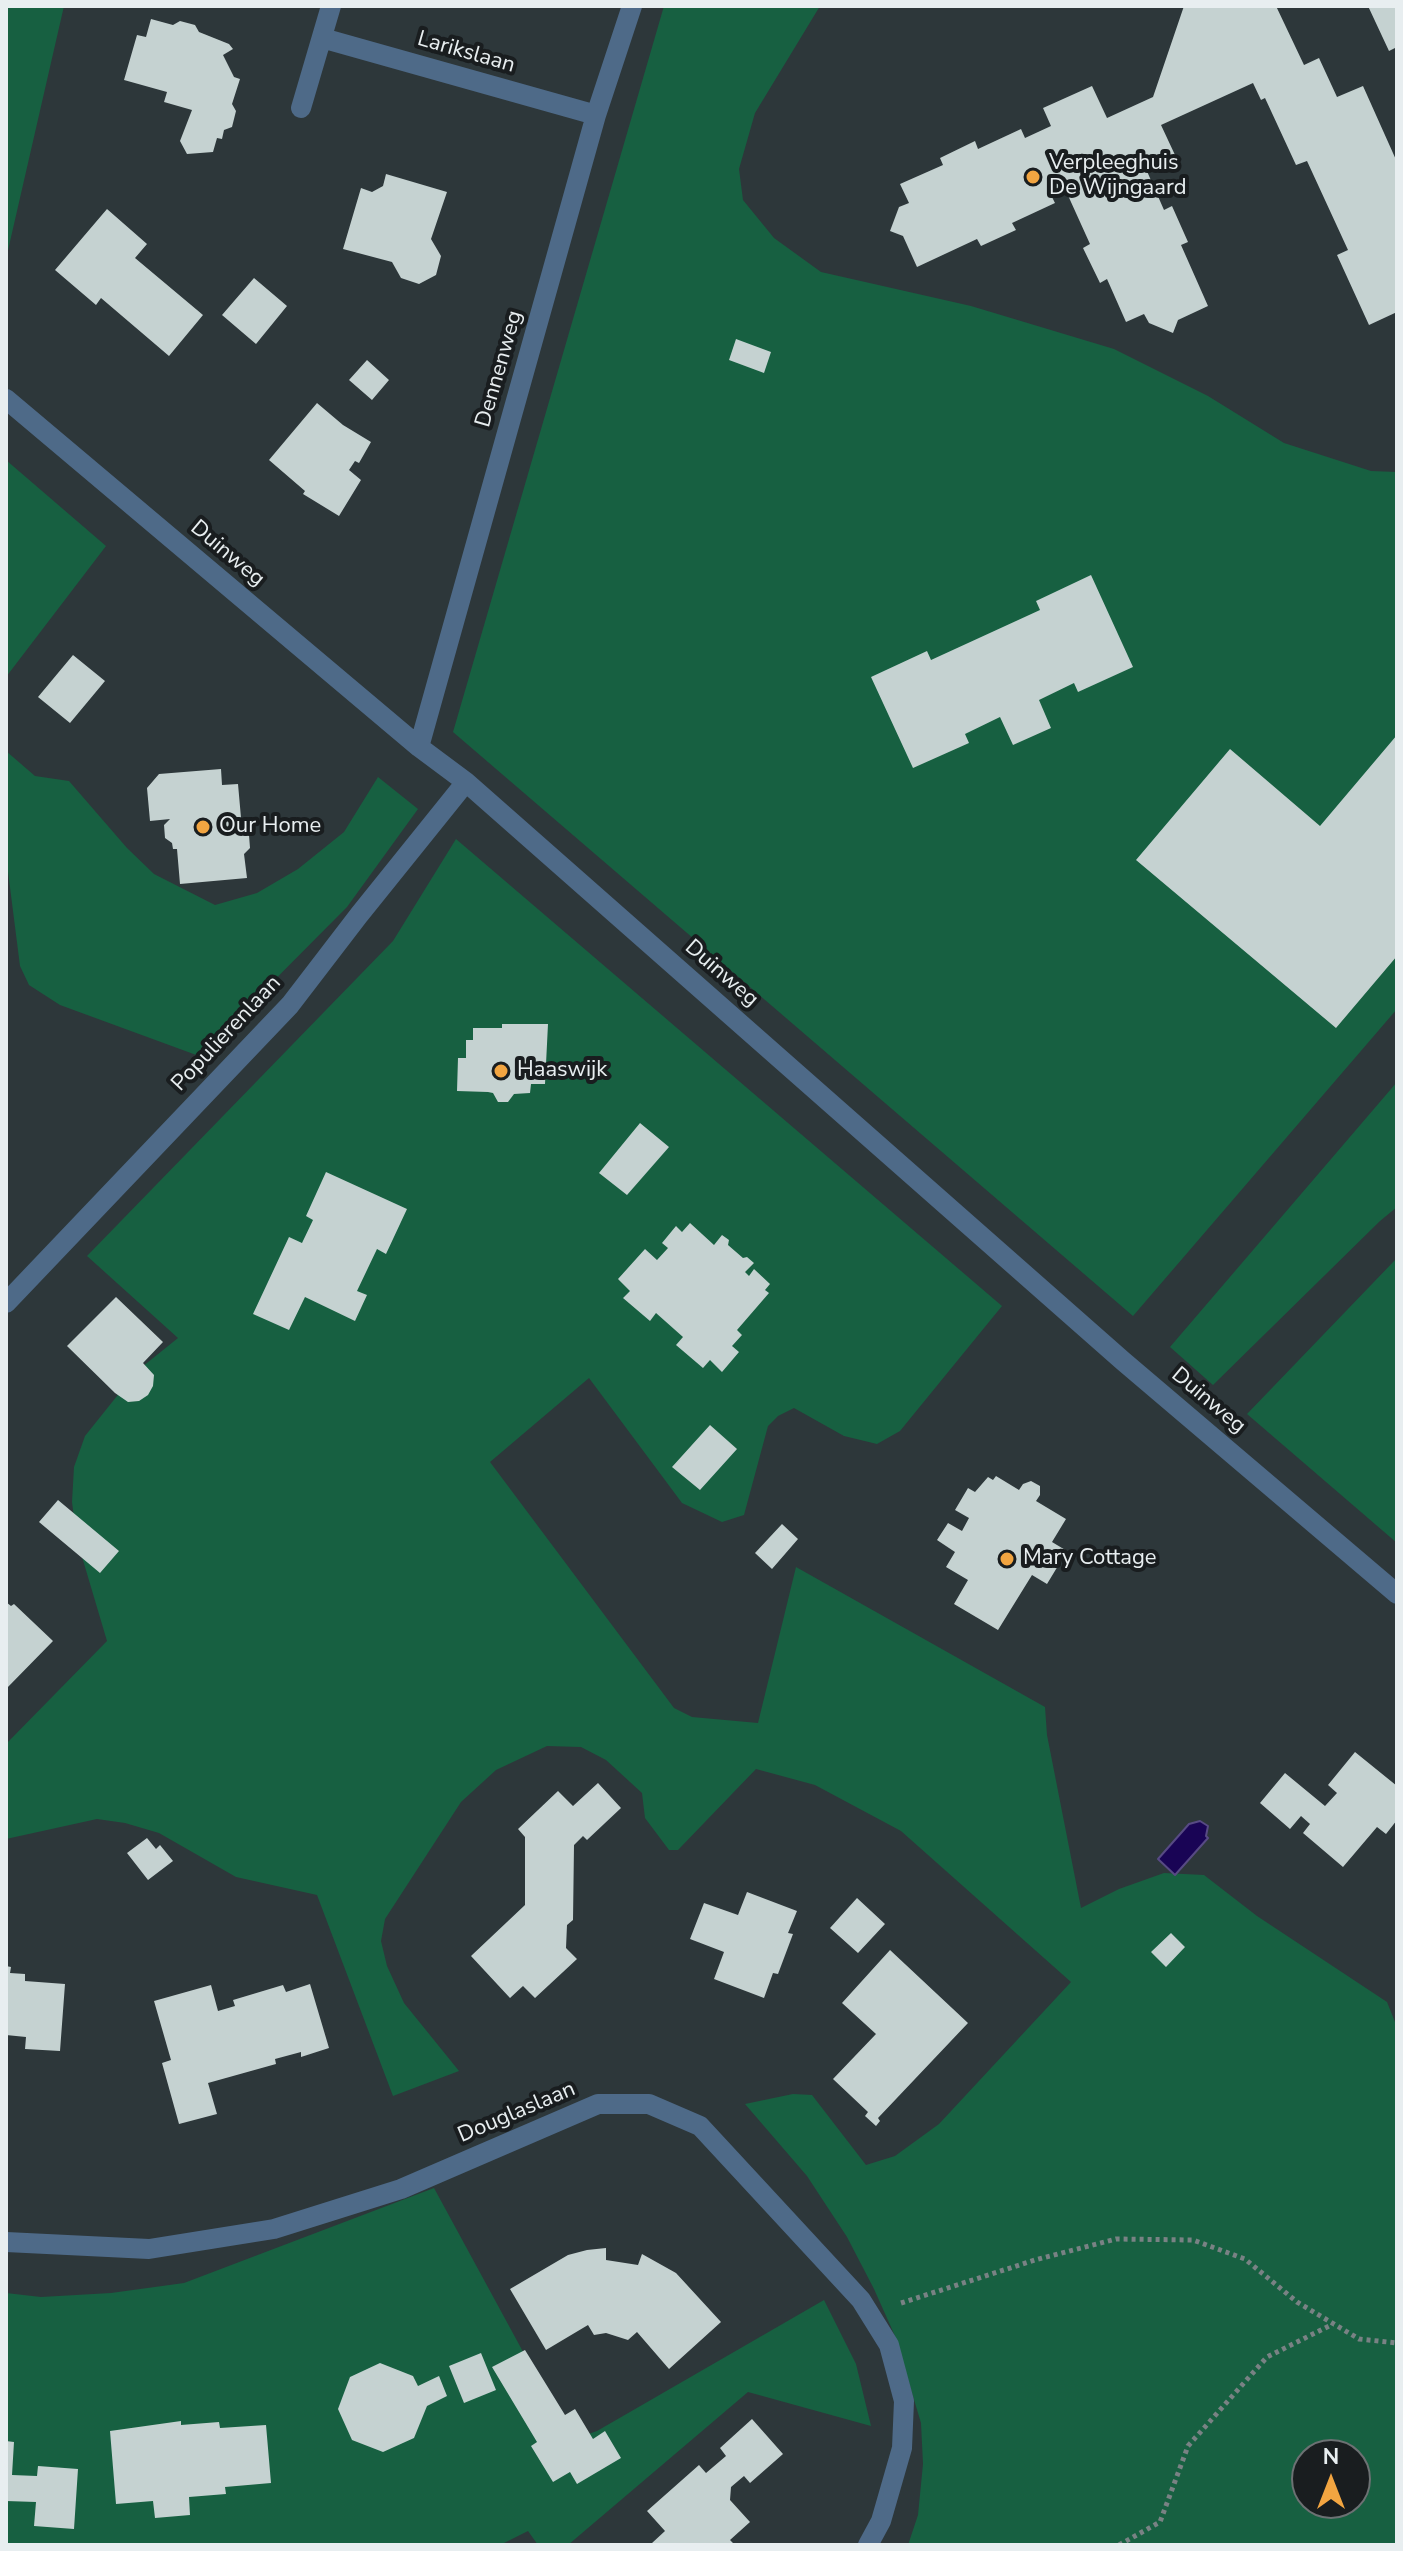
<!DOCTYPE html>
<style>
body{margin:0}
#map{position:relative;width:1403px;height:2551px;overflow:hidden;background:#2d373a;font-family:"Nunito Sans",sans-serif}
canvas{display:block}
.frame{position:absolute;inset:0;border:8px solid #e8eef0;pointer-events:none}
.north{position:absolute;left:1291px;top:2439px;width:80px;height:80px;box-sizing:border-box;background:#191d1f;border:2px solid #6c7173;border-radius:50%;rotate:0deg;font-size:22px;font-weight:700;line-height:32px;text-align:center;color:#e8eef0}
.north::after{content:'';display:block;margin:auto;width:28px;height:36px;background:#f2a541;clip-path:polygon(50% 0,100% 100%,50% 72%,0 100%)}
</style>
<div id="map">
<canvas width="1403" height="2551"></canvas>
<div class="frame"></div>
<div class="north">N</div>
</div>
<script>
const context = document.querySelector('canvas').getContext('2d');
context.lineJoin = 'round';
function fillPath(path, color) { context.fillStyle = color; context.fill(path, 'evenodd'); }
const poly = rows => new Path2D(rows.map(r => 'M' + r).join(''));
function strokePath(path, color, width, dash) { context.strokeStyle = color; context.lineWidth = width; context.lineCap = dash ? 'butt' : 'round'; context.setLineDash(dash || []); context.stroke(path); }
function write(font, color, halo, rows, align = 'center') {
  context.font = font + ' "Nunito Sans",sans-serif'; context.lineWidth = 8; context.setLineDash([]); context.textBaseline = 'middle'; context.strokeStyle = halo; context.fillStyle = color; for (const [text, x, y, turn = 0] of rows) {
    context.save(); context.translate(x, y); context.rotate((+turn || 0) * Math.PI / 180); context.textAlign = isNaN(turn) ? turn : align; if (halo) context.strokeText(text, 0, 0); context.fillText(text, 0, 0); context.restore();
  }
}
fillPath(poly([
 [6,6,64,6,6,259],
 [664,6,820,6,755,113,739,169,743,200,774,238,821,272,971,306,1114,349,1208,396,1284,443,1371,471,1397,472,1397,1009,1133,1316,453,732],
 [6,460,106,546,6,677],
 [6,751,35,776,69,781,127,848,154,874,215,905,257,893,298,869,344,832,378,777,418,809,347,907,199,1056,60,1005,29,985,20,966,6,856],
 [456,839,1002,1306,900,1431,877,1444,844,1436,794,1408,778,1416,768,1426,744,1515,722,1522,682,1503,589,1378,490,1462,674,1708,692,1717,758,1723,796,1567,1045,1707,1047,1735,1081,1908,1119,1889,1164,1873,1204,1875,1257,1916,1387,2002,1397,2027,1397,2545,908,2545,918,2515,923,2464,921,2423,895,2336,874,2289,847,2237,807,2176,745,2104,793,2094,812,2095,866,2165,895,2156,939,2124,1071,1982,901,1831,815,1785,756,1769,678,1850,669,1850,645,1818,642,1793,606,1760,581,1747,547,1746,496,1770,461,1802,385,1919,381,1941,387,1966,404,2003,459,2071,393,2096,317,1895,236,1877,159,1833,125,1823,97,1819,6,1839,6,1744,107,1641,77,1540,72,1502,74,1467,85,1436,137,1371,178,1338,87,1256,393,941],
 [1307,2455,1355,2455,1355,2503,1307,2503],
 [1397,1082,1397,1207,1380,1221,1213,1385,1170,1347],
 [1397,1258,1397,1543,1247,1414],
 [434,2188,571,2440,597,2431,824,2300,856,2364,871,2426,748,2392,568,2545,538,2545,528,2531,500,2545,6,2545,6,2293,41,2297,111,2293,184,2283]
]), '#176041');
const water = poly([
 [1200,1821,1208,1826,1206,1836,1208,1838,1175,1875,1158,1859,1189,1824,1200,1821]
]);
fillPath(water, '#190455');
strokePath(water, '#574a84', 2);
fillPath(poly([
 [1184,6,1276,6,1304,65,1319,58,1337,97,1363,86,1397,162,1397,312,1369,325,1337,255,1348,250,1307,161,1296,165,1265,98,1261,100,1253,83,1161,125,1175,155,1146,169,1164,210,1172,206,1188,242,1181,245,1208,306,1178,320,1173,333,1149,323,1144,314,1126,322,1107,279,1100,283,1083,248,1090,244,1066,191,1052,197,1055,203,1012,223,1016,230,981,246,977,239,917,267,903,236,890,231,899,207,909,203,900,184,943,165,940,158,975,141,978,149,1021,129,1025,138,1051,126,1043,108,1092,86,1107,118,1153,97],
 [1368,6,1397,6,1397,47,1389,51],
 [151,19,173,25,180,21,195,25,199,32,229,44,233,49,223,55,234,77,240,79,232,104,236,111,232,127,224,130,222,139,217,138,213,152,187,154,180,141,192,110,164,102,167,92,124,80,137,35,146,37],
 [386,174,447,192,431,239,441,256,436,275,419,284,401,278,392,262,343,249,361,188,372,192,383,186],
 [107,209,147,244,135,258,203,315,169,356,101,298,96,305,55,270],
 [254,278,287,306,256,344,222,315],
 [736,339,771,352,764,373,729,360],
 [367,360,389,380,372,400,349,380],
 [317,403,343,425,371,442,359,463,355,461,349,470,361,480,339,516,303,494,305,491,269,460],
 [1091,575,1133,667,1078,692,1074,683,1039,700,1051,728,1013,745,1000,717,965,734,969,743,913,768,871,677,927,651,931,660,1040,610,1036,601],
 [73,655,105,681,70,723,38,697],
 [1397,735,1397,956,1336,1028,1136,860,1230,749,1320,826],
 [221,769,222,785,238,784,242,829,249,835,250,848,244,854,247,878,180,884,177,849,173,849,172,843,165,838,164,825,170,819,150,821,147,788,159,774],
 [502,1024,548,1024,545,1084,531,1084,530,1093,514,1094,508,1102,498,1102,493,1093,488,1092,457,1091,458,1058,466,1058,466,1040,473,1040,473,1028,502,1028],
 [640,1123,669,1147,627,1195,599,1173],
 [326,1172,407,1209,386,1254,377,1249,357,1291,367,1295,355,1321,305,1297,289,1330,253,1314,289,1237,302,1243,313,1220,306,1216],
 [690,1223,714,1245,722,1235,729,1240,728,1245,743,1258,747,1257,754,1263,745,1272,749,1276,754,1269,770,1284,765,1290,769,1293,737,1330,742,1335,732,1346,739,1352,722,1372,710,1360,703,1368,676,1345,683,1337,656,1313,650,1321,623,1298,630,1291,618,1279,645,1249,657,1260,668,1248,662,1243,676,1226,682,1232],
 [116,1297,163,1342,143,1363,154,1375,153,1386,148,1395,139,1401,128,1402,115,1393,67,1346],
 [710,1425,737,1449,700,1490,672,1467],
 [996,1476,1019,1490,1023,1484,1031,1481,1040,1486,1040,1495,1036,1501,1066,1519,1052,1542,1067,1551,1047,1584,1032,1575,998,1630,954,1604,968,1580,946,1567,955,1552,937,1540,948,1523,962,1531,969,1518,955,1510,968,1488,975,1492,988,1477,993,1480],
 [58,1500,119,1551,100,1573,39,1522],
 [782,1524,798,1539,772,1569,755,1553],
 [6,1602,11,1606,14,1604,53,1641,6,1689],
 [1355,1752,1397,1786,1397,1820,1386,1834,1377,1827,1343,1867,1303,1833,1310,1824,1301,1816,1290,1829,1260,1803,1285,1773,1325,1806,1337,1793,1328,1785],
 [598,1783,621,1808,587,1840,583,1836,574,1845,573,1920,567,1925,566,1948,577,1959,535,1998,523,1986,510,1998,471,1956,525,1905,525,1837,518,1829,558,1791,573,1806],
 [147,1838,156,1849,160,1845,173,1861,148,1880,127,1853],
 [747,1892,797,1911,788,1933,793,1934,778,1974,773,1973,764,1998,714,1979,724,1952,690,1939,704,1903,738,1915],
 [857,1898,885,1924,858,1953,830,1928],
 [1171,1933,1185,1947,1166,1967,1151,1952],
 [890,1950,968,2023,878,2118,880,2121,876,2126,865,2116,868,2112,833,2079,876,2034,842,2003],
 [6,1966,11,1967,10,1973,25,1974,25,1981,65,1984,60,2051,25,2049,26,2037,6,2035],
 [310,1984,329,2048,301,2057,301,2052,275,2059,276,2064,208,2083,217,2114,179,2124,162,2063,171,2060,154,2001,211,1985,218,2011,235,2006,233,2000,283,1985,286,1992],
 [606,2248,606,2260,638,2265,642,2254,676,2273,721,2322,669,2369,637,2332,628,2340,606,2333,594,2335,588,2325,546,2350,510,2289,568,2255,587,2250],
 [525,2350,565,2415,575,2409,593,2439,605,2431,621,2458,577,2484,570,2472,553,2482,531,2446,537,2442,492,2367],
 [481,2353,496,2390,464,2403,449,2366],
 [380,2363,413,2376,418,2386,439,2376,447,2396,427,2406,414,2438,383,2452,352,2440,338,2409,350,2377],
 [752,2419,783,2454,750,2483,744,2476,731,2487,730,2500,750,2522,730,2540,735,2545,654,2545,652,2543,665,2531,647,2511,699,2465,706,2473,726,2456,720,2448],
 [181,2421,181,2425,219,2422,220,2428,266,2425,271,2483,225,2487,226,2494,189,2497,190,2515,155,2518,153,2501,116,2504,110,2431],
 [6,2441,14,2442,12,2475,37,2476,38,2466,78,2469,74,2529,34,2526,36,2502,6,2501]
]), '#c5d2d1');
strokePath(poly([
 [901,2303,1035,2260,1116,2239,1193,2240,1245,2259,1297,2302,1359,2339,1397,2343],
 [1119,2545,1160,2522,1188,2446,1267,2357,1333,2324]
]), '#798284', 5, [4, 4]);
strokePath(poly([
 [322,38,596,115],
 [301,108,331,6],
 [6,399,419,747,466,782,1123,1361,1397,1594],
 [419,747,596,115,632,6],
 [6,1303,290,1005,359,915,466,782],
 [6,2242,149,2249,274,2229,401,2189,598,2104,649,2104,700,2126,861,2300,889,2345,904,2401,902,2448,881,2521,868,2545]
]), '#4e6a88', 20);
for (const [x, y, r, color] of [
 [1033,177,8,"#f2a541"],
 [203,827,8,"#f2a541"],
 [501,1071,8,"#f2a541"],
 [1007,1559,8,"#f2a541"]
]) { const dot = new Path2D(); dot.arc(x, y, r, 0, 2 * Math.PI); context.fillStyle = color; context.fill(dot); strokePath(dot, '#191d1f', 3); }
write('22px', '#e8eef0', '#191d1f', [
 ["Larikslaan",466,53,16],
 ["Dennenweg",500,369,-74],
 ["Duinweg",227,554,40],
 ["Duinweg",721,974,41],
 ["Populierenlaan",227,1034,-47],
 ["Duinweg",1208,1401,40],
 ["Douglaslaan",517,2113,-23]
]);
write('22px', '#e8eef0', '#191d1f', [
 ["Verpleeghuis",1049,164],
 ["De Wijngaard",1049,189],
 ["Our Home",219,827],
 ["Haaswijk",517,1071],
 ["Mary Cottage",1023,1559]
], 'left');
</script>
